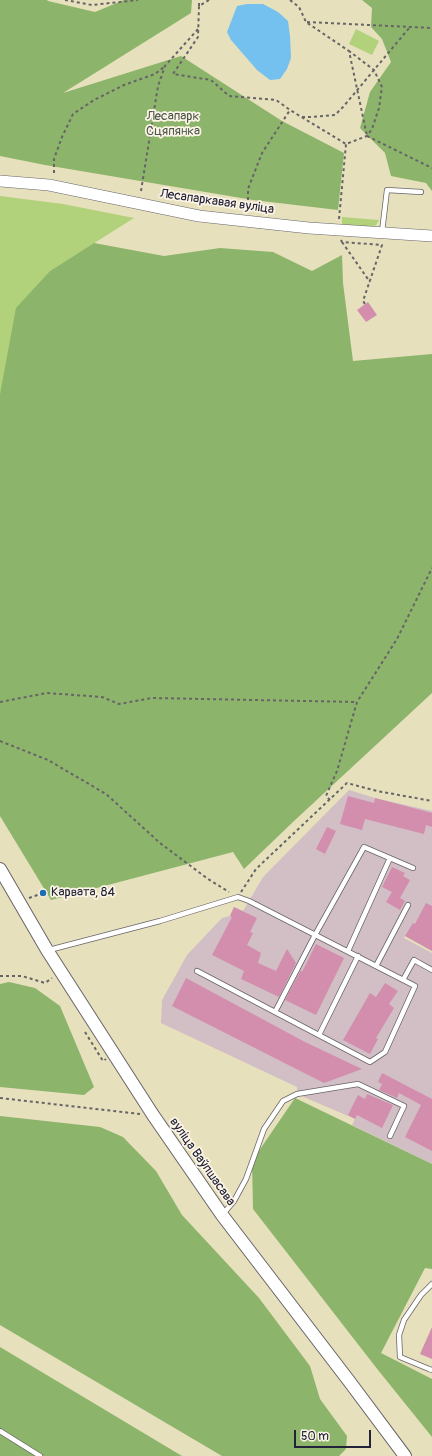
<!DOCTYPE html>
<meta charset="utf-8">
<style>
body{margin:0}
#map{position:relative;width:432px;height:1456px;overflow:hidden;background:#e7e0bd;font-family:Pangolin,sans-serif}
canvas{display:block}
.scale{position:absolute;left:294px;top:1430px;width:77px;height:18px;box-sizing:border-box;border:2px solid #22223b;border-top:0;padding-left:5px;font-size:12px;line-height:14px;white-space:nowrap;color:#22223b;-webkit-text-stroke:3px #fcf5e5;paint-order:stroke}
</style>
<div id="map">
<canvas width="432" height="1456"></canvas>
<div class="scale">50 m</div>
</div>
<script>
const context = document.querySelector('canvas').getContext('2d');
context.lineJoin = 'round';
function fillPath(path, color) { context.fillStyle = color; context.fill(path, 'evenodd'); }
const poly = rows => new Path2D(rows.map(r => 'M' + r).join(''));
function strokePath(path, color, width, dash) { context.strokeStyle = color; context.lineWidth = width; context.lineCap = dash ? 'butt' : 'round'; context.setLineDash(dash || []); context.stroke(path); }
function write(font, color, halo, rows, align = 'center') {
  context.font = font + ' Pangolin,sans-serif'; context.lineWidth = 3.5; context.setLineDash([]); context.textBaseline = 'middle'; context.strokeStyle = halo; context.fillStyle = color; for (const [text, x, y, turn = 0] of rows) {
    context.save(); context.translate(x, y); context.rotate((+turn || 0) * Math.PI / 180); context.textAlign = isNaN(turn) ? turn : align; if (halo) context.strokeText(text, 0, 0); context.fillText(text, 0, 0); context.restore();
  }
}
fillPath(poly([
 [349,790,375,798,432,811,432,951,405,936,408,932,404,938,432,953,432,1164,352,1125,355,1119,297,1094,297,1087,161,1023,162,1000,187,955,222,918,230,916,234,907,243,911,263,877]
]), '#d2bec5');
fillPath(poly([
 [356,29,379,41,372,55,349,44],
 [0,196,63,204,134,218,50,271,0,394],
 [342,217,379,220,376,225,372,227,342,225]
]), '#b1d27a');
fillPath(poly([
 [0,0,47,0,48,1,95,12,124,0,192,0,191,13,63,93,181,56,282,121,344,153,338,210,253,200,45,165,0,156],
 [362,0,432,0,432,191,426,183,391,176,385,153,360,128,370,92,391,62,382,39,371,27,372,8],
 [94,243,164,256,220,248,273,252,312,271,342,255,343,283,353,361,432,354,432,693,294,821,244,869,233,852,51,900,0,816,0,394,16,308,50,271],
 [9,982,35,988,60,1006,94,1087,84,1095,0,1087,0,984],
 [295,1098,432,1164,432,1269,425,1268,381,1353,432,1379,432,1437,378,1370,253,1209,252,1161],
 [0,1116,100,1127,123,1137,156,1171,182,1215,259,1298,310,1366,320,1399,347,1436,346,1449,339,1456,222,1456,0,1325],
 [0,1347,182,1456,0,1456]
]), '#8cb46a');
fillPath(poly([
 [247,4,263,4,278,12,288,21,290,36,291,58,287,69,280,79,270,80,257,70,231,40,227,32,237,6]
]), '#74c0ee');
fillPath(poly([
 [368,302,377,315,366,322,357,310],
 [348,796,374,803,375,798,432,813,432,827,426,825,424,834,365,819,362,830,340,824],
 [327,827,336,831,325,854,316,849],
 [392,867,405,873,403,876,410,880,400,898,405,901,400,910,386,902,392,892,382,887],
 [426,903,432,906,432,951,405,936,413,923,415,924],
 [234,907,257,918,250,932,253,933,247,945,261,953,258,963,276,971,287,949,296,963,279,997,241,979,244,971,212,955,232,917,230,916],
 [316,944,344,958,316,1015,285,1000,301,970,302,972],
 [186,978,305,1042,362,1069,324,1083,172,1006],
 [385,983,398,991,389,1004,394,1008,376,1038,378,1039,370,1054,343,1040,370,993,376,997],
 [382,1073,432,1099,432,1151,405,1137,421,1105,399,1093,397,1098,379,1090,382,1084,378,1082],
 [367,1094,393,1105,382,1128,357,1115,355,1119,348,1115,358,1095,365,1099],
 [432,1327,432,1359,420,1354]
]), '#d38ead');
const service = poly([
 [382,232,387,190,421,192],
 [49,950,160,921,238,897,249,901,415,986,385,1052,370,1062,197,971],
 [348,951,390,858],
 [376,966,408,905],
 [403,980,414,960,432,970],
 [275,1012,315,935,364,847,413,868],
 [319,1035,358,956],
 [223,1214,234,1201,246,1179,264,1129,283,1101,297,1094,358,1084,404,1106,390,1136],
 [432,1284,421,1295,404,1320,399,1335,400,1357,429,1369,432,1370],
 [0,1431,40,1456]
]);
const tertiary = poly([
 [0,181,49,185,199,216,309,228,432,236]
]);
const secondary = poly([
 [0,869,47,950,153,1115,222,1215,349,1381,405,1456]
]);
strokePath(service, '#676468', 6);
strokePath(tertiary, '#676468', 12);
strokePath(secondary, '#676468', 14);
strokePath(poly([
 [65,0,92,5,138,0],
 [209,0,199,6,198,37,173,74,211,80,229,96,276,100,290,110,346,144,367,136,372,129,379,108,382,87,374,70,349,51],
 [290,0,299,7,306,22,349,51,367,136],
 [199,6,199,0],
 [307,22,432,28],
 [302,117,310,117,335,115,343,107,410,27],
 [367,136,432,168],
 [54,173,54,159,62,137,73,114,94,100,124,85,155,74,164,67],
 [141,191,158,86,165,66,198,29],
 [248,206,248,189,262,153,290,110],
 [339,219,346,144],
 [341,240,342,242,382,245,363,301,365,304],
 [342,242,370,282],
 [0,702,47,693,102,697,119,704,152,698,357,702],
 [0,741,48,760,106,794,160,843,208,879,229,892],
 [330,800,326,796,337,771,357,702,397,639,432,568],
 [241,892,256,869,347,783,377,791,432,801],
 [29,898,43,893],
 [0,976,22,976,45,983,52,978],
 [85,1032,103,1061,106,1059],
 [0,1098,140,1114]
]), '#676468', 2, [3, 3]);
strokePath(service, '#fff', 4.5);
strokePath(tertiary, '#fff', 11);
strokePath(secondary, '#fff', 12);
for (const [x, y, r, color] of [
 [43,893,4,"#1f6fb2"]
]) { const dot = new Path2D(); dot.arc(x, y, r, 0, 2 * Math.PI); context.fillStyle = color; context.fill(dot); strokePath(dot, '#fcf5e5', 1.5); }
write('13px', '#4d574e', '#fcf5e5', [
 ["Лесапарк",173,117],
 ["Сцяпянка",173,132]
]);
write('13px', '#22223b', '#fcf5e5', [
 ["Лесапаркавая вуліца",217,202,8],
 ["вуліца Ваўпшасава",202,1162,55]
]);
write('13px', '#22223b', '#fcf5e5', [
 ["Карвата, 84",51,893]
], 'left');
</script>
